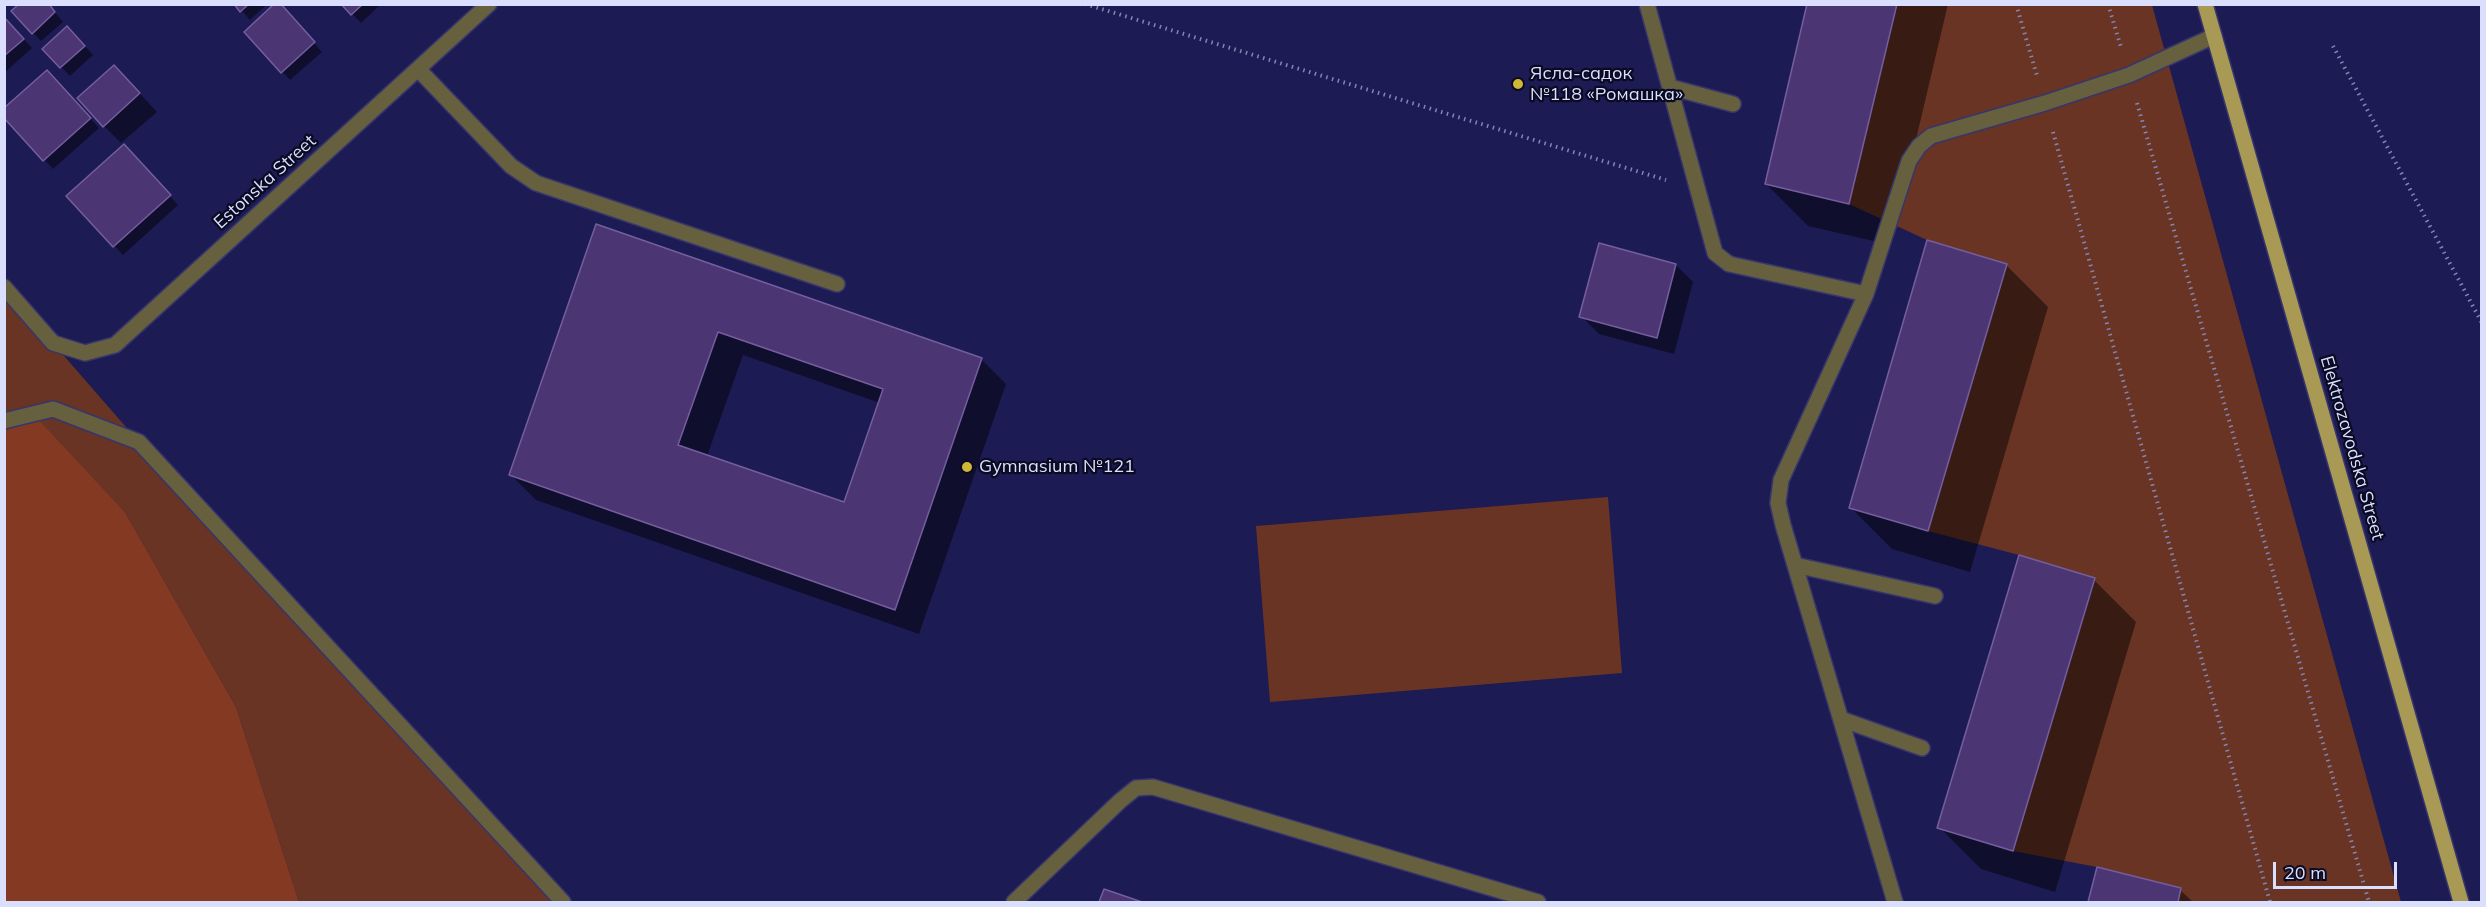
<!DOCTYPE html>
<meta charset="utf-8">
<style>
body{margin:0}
#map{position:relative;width:2486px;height:907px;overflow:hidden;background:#1d1b54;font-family:Mulish,sans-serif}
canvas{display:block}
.frame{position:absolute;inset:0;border:6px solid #dadffd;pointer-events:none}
.scale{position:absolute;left:2273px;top:862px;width:124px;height:27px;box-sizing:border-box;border:3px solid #dadffd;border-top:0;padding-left:8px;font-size:18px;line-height:21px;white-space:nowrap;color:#dadffd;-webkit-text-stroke:4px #0a0b23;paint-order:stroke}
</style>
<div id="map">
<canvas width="2486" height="907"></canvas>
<div class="frame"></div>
<div class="scale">20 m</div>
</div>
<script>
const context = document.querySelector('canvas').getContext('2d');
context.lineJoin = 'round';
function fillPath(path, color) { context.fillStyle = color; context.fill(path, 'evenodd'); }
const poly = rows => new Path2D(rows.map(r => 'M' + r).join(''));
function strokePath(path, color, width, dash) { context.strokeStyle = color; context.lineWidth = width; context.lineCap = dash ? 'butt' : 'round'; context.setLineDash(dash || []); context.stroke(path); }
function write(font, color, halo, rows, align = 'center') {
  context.font = font + ' Mulish,sans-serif'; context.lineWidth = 4.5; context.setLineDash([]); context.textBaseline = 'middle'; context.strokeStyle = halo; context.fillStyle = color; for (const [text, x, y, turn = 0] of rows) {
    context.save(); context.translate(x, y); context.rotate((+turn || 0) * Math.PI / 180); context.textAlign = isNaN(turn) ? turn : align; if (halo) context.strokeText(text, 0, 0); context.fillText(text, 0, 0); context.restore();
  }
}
fillPath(poly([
 [1897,5,2152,5,2401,902,2178,902,2181,888,2097,867,2013,851,2095,579,2019,555,1928,531,2006,264,1927,240,1849,204],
 [4,287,139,442,563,902,299,902,236,707,125,512,33,415,5,421],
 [1608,497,1622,673,1270,702,1256,526]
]), '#693423');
fillPath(poly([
 [33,414,125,512,236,707,299,902,5,902,4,421]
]), '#843a22');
fillPath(poly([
 [48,4,63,22,41,41,33,33],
 [236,4,265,4,266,5,250,20],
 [343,4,381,4,361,23],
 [1809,4,1948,4,1891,245,1808,226,1766,184],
 [286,12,322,52,290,80,282,71],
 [4,18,32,48,4,73],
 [76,36,93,55,70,76,44,49],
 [56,80,99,128,53,169,4,116],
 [131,84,157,112,121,143,104,126],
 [132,154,178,205,123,255,68,196],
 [597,225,981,359,1006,384,919,634,536,500,511,475],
 [743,355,880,403,845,504,707,456],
 [1676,265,1693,282,1674,354,1599,334,1581,316],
 [2006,265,2048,307,1970,572,1892,549,1851,508],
 [2094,580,2136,622,2055,892,1981,869,1939,827],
 [2098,869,2180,890,2193,902,2089,902]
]), '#0007');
const building = poly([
 [19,4,49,4,55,12,32,34,11,11,19,4],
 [234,4,249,4,240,12,234,4],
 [274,4,281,4,315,42,281,73,244,32,274,4],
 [341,4,363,4,351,15,341,4],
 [1807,4,1897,4,1849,204,1765,184,1807,4],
 [4,17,24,39,4,56,4,17],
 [67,26,85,46,60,68,42,49,67,26],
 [114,65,140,93,103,127,77,98,114,65],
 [47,70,91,118,43,161,4,118,4,108,47,70],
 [124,144,171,195,113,247,66,196,124,144],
 [596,224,982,358,895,610,509,475,596,224],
 [718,332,883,389,844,502,678,445,718,332],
 [1927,240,2007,264,1928,531,1849,508,1927,240],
 [1599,243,1676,264,1657,338,1579,317,1599,243],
 [2019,555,2095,578,2013,851,1937,828,2019,555],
 [2097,867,2181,888,2178,902,2088,902,2097,867],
 [1104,889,1142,902,1099,902,1104,889]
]);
fillPath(building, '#4b3572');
strokePath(building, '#745e9f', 1.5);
const minor = poly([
 [1647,4,1715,253,1729,264,1866,294],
 [418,69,511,166,536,183,837,284],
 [1670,87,1733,104],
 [4,287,53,343,85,353,115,345,489,4],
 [4,421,53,409,139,442,563,902],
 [1795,565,1935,596],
 [1841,719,1922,748],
 [1014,902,1120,801,1136,788,1153,787,1538,902],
 [1895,902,1783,525,1778,503,1781,480,1866,294,1909,161,1919,146,1931,136,2045,103,2129,75,2214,36]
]);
const major = poly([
 [2205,4,2461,902]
]);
strokePath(minor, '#37366c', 18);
strokePath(major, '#37366c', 18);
strokePath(poly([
 [1085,4,1666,180],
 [2016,4,2037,76],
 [2108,4,2121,47],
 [2333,46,2482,323],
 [2137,103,2369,902],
 [2053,132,2270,902]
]), '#8485b0', 4, [1.5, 4.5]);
strokePath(minor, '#66603f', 15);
strokePath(major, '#a89a54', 15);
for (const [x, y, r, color] of [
 [1518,84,6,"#d0b837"],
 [967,467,6,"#d0b837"]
]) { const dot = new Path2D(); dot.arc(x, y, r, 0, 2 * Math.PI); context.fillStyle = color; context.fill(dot); strokePath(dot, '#0a0b23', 2); }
write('18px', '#dadffd', '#0a0b23', [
 ["Ясла-садок",1530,74],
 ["№118 «Ромашка»",1530,95],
 ["Gymnasium №121",979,467]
], 'left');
write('18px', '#dadffd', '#0a0b23', [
 ["Estonska Street",265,182,-42],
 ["Elektrozavodska Street",2352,448,74]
]);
</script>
